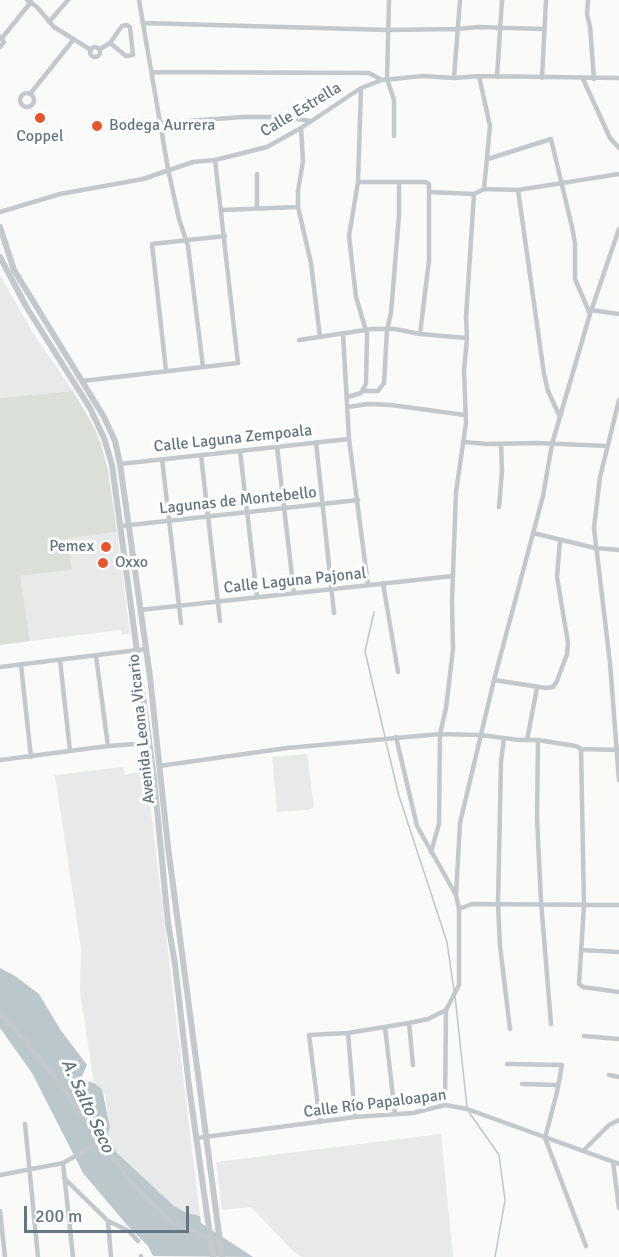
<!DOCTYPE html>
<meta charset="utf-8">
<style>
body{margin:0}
#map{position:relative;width:619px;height:1257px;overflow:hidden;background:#fafaf8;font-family:Signika,sans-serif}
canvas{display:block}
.scale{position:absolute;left:24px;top:1206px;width:165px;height:27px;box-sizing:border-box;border:3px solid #657683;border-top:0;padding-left:8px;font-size:18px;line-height:21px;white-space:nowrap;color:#657683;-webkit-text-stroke:4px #fff;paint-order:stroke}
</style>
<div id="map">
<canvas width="619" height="1257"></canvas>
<div class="scale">200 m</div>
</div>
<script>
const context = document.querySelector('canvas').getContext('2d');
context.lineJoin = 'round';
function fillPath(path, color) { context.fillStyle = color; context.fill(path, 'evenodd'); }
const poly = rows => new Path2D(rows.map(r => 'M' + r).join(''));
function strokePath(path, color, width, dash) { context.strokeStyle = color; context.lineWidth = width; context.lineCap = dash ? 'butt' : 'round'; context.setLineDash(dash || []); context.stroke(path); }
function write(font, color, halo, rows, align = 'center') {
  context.font = font + ' Signika,sans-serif'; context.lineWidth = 6; context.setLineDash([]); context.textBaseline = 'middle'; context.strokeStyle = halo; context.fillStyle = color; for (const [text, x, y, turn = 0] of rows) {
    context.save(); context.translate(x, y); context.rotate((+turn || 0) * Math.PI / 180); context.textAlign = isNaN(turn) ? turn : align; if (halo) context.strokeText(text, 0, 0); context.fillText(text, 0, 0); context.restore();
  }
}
fillPath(poly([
 [0,275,33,333,73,391,0,398],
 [117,532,130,633,122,635,121,630,30,641,19,576,72,570,68,537],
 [307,754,314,807,308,810,277,812,272,757],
 [123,767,125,775,146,770,200,1216,187,1213,174,1206,116,1152,115,1147,107,1137,110,1127,105,1096,102,1089,94,1083,80,991,81,948,55,775],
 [441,1134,453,1257,302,1257,294,1252,251,1207,222,1210,216,1162]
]), '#e8e9e9');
fillPath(poly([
 [73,391,94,427,101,444,108,470,117,532,68,538,72,570,20,576,30,641,0,645,0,398]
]), '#dadfd7');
fillPath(poly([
 [0,968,15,976,39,994,60,1029,87,1065,81,1078,85,1081,94,1083,102,1089,110,1127,107,1137,115,1147,116,1152,174,1206,187,1213,200,1216,201,1223,253,1257,153,1256,148,1246,127,1225,83,1173,32,1073,0,1028]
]), '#bbc7cb');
strokePath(poly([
 [374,612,365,651,385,737],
 [386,742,399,796,447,942,454,991],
 [455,996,467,1107],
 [469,1112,499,1155,505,1200,495,1257]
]), '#bbc7cb', 1.5);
strokePath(poly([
 [27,0,37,7,54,27,91,50],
 [139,0,168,169,179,219,188,246,203,367],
 [389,0,387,79,394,100,394,136],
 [588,0,587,15,590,26,594,79],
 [49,22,68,0],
 [143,23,388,30,457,29,478,27,543,29],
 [0,37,4,42,0,47],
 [2,38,31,2],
 '90 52a5 5 0 1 1 10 0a5 5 0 1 1-10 0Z',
 [100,49,110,43,122,26,127,25,130,27,133,55,126,56,110,43],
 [152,72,369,73,382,80],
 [479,76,490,126,484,189],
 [497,77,502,0],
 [454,78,460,0],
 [542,78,546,0],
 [583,79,610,138,619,148],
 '20 100a7 7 0 1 1 14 0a7 7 0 1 1-14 0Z',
 [30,94,74,39],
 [160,123,243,117,286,117,310,121],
 [301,128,303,161,298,191,298,207,311,263,320,337],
 [488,159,551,139,572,227,575,243,575,279,590,314],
 [257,174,257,209],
 [358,182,425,182,429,184,429,260,420,334],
 [518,190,544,374,548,391,560,417],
 [429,192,474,194],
 [222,210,298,207],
 [0,212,60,194,143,179,193,162,215,160,267,147,301,128,361,88,382,80,423,76,454,78,479,76,619,78],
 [591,310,619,314],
 [343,334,349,439,368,585],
 [299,340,372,329,395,329,420,334,467,338],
 [166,371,152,244,225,236],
 [82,381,238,363,215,160],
 [363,391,378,391,384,383,387,330,391,313,399,215,399,182],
 [348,397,361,393,366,384,367,334,356,297,349,236,358,182,361,88],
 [619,400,600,477,594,528,610,663,619,780],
 [348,407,368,404,391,405,465,415],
 [316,442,334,613],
 [464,442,487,444,537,443,607,446],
 [277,447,294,593],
 [240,451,257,597],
 [201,455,220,621],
 [162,459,181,623],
 [120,464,349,439],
 [499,507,502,471,501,444],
 [121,526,358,500],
 [533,533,595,548,619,550],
 [383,583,398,672],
 [140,610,453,576],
 [96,656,108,746],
 [60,660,70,751],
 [21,665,31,757],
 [0,667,146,649],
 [494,680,546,688,553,687,557,681,567,654,568,643,557,577,560,540],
 [396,737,417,826,456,895,459,909,459,985,446,1010,445,1105],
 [504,738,501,762,498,904,500,946,510,1029],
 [527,740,537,688],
 [538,740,537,818,541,901,551,1024],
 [581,749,584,905,579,984,583,987,619,992],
 [0,760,108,746,149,743],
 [159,766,287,748,440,734,481,735,519,740,538,740,576,746,581,749,619,750],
 [431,852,439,824,440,734,446,708,453,649,452,601,456,492,466,423,464,370,467,338,466,317,474,194,484,189,518,190,619,174],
 [456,895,460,823,494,680,543,496,552,444,590,314,619,229],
 [459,909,472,904,619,905],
 [582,950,619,952],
 [0,1014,26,1042,56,1079,129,1180,146,1198,171,1221,181,1227,220,1241],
 [409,1023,413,1065],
 [385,1027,395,1114],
 [348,1033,355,1117],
 [584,1036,619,1039],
 [507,1064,562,1065,557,1092,545,1138,586,1246],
 [609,1075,619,1077],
 [522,1084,558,1085],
 [320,1122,309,1035,348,1033,409,1023,428,1019,446,1010],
 [25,1124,38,1257],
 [197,1138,355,1117,413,1113,445,1105,467,1109,619,1164],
 [583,1151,609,1125,619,1120],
 [613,1162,619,1208],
 [63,1163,73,1257],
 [0,1175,63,1163,101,1142],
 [64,1178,108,1221,129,1231,138,1241],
 [0,1211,5,1257],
 [108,1221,111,1257],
 [141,1256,141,1257]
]), '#c3c8cc', 4.5);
strokePath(poly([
 [0,227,14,270,104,417,115,441,120,464,150,677,168,847,222,1257],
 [0,257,27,308,90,408,104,438,112,465,154,778,168,923,175,964,189,1086,213,1257]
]), '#c3c8cc', 6);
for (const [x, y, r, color] of [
 [40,118,6,"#e4572e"],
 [97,126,6,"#e4572e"],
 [106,547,6,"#e4572e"],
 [103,563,6,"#e4572e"]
]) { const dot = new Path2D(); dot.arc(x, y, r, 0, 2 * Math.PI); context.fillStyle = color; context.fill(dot); strokePath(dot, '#fff', 2); }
write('16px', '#657683', '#fff', [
 ["Calle Estrella",301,110,-31],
 ["Calle Laguna Zempoala",233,439,-6],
 ["Lagunas de Montebello",238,501,-6],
 ["Calle Laguna Pajonal",295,581,-6],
 ["Avenida Leona Vicario",142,729,-96],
 ["Calle Río Papaloapan",375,1104,-7]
]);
write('16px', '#657683', '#fff', [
 ["Bodega Aurrera",109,126],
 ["Coppel",40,137,"center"],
 ["Pemex",94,547,"right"],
 ["Oxxo",115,563]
], 'left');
write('italic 18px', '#60757c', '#fff', [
 ["A. Salto Seco",87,1106,65]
]);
</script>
